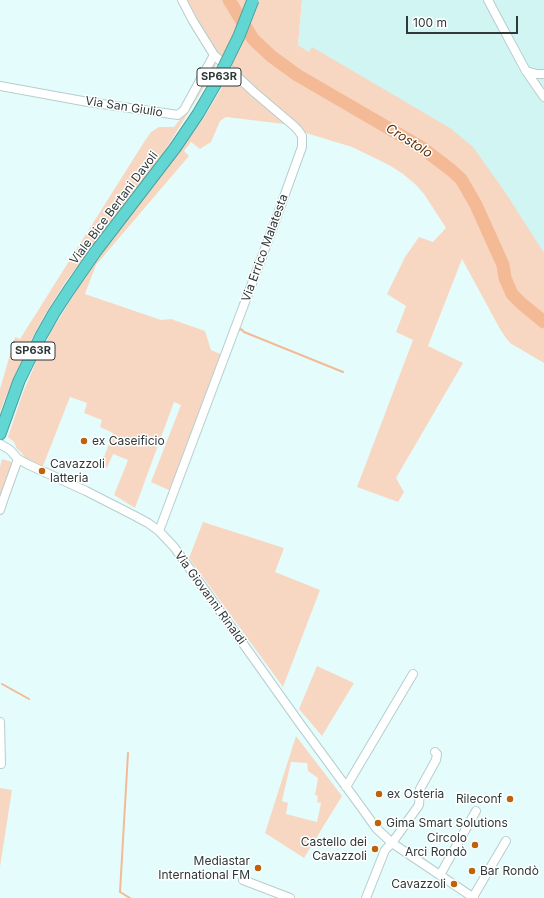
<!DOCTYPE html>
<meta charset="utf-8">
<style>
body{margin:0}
#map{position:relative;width:544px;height:898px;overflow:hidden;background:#e4fdfc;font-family:Inter,sans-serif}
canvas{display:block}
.scale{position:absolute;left:406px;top:16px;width:112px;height:18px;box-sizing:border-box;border:2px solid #2f3939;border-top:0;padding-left:5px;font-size:12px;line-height:14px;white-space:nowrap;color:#2f3939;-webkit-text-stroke:3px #fff;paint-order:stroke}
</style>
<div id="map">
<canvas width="544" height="898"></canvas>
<div class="scale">100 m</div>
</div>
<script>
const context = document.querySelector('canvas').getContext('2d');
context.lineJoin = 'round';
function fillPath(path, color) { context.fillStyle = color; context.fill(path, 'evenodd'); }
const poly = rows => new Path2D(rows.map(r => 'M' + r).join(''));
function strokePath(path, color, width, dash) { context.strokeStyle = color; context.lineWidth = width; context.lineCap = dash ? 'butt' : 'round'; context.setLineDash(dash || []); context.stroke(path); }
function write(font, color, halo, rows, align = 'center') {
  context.font = font + ' Inter,sans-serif'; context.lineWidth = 3; context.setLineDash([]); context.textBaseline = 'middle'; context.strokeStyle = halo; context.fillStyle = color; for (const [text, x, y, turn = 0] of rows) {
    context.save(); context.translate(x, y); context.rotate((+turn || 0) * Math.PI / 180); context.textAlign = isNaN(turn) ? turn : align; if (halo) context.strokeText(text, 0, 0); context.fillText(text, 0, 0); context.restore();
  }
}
fillPath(poly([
 [302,0,544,0,544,266,458,147,298,45]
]), '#d1f5f3');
fillPath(poly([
 [183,0,302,0,298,45,309,52,312,47,450,128,473,147,505,192,544,253,544,363,510,343,506,338,500,329,462,259,428,346,463,363,396,478,404,492,398,502,357,487,413,340,396,332,406,306,387,294,405,257,419,237,433,242,446,228,424,194,415,184,403,174,389,165,352,147,306,133,216,56],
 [214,63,216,65,206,84,169,144,144,180,66,281,44,316,29,344,4,401,0,412,0,389,15,337,20,339,144,142,151,132,159,127,174,127,185,113],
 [230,74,284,119,284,124,226,117,220,121,211,142,200,149,191,142,184,151,189,156,96,265,85,294,161,320,171,319,205,331,211,350,225,356,171,491,151,482,181,405,174,402,135,508,114,495,128,460,113,454,107,468,101,465,113,433,100,427,102,420,84,413,87,403,70,397,43,466,25,458,21,452,17,449,14,442,8,437,22,395,36,362,52,330,73,296,86,274,178,154,203,119],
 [2,459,12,462,0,501,0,467],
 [203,522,284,548,275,572,320,590,283,687,189,558],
 [317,666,354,683,322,736,299,709],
 [296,736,342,796,304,858,265,833],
 [291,762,307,763,308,771,318,778,315,795,318,796,317,802,321,803,317,822,286,814,288,803,282,801],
 [0,788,12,790,0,867]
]), '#f8d7c2');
strokePath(poly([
 [238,332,238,331,241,329,244,332,343,372],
 [2,684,29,699],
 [128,753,120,892,130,898]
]), '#f3ba95', 2);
strokePath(poly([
 [229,0,253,39,271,56,297,75,421,147,451,170,461,179,468,191,476,205,503,265,505,278,512,294,522,304,544,322]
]), '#f3ba95', 13);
const minor = poly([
 [488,0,498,19,526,71,544,97],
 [526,71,537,74,544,74],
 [0,86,88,102,178,115,184,110,214,55],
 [0,444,10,450,18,459,27,464,86,491,135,516,148,523,159,531,174,547,190,569,301,725,361,807,376,828,392,843,474,898],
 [0,510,5,495,18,459],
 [159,531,272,230,302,147,302,136,298,130,294,126,254,92,214,55,193,21,182,0],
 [0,722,1,764],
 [346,787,413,674],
 [440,875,476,811],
 [243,880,290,898],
 [473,897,506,841],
 [366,898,385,850,392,843,419,805,420,789,436,760,437,754,435,752]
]);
const highway = poly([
 [0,434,19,381,41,336,54,313,69,290,96,251,175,148]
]);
strokePath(minor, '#b5cecd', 10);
strokePath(highway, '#509f9c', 13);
strokePath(minor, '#fff', 8);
strokePath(highway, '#62d6d2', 11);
const highwayBridge = poly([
 [175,148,198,114,216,83,239,36,253,0]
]);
strokePath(highwayBridge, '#509f9c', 13, []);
strokePath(highwayBridge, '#62d6d2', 11);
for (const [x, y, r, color] of [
 [84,441,4,"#be630b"],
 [42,471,4,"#be630b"],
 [379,794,4,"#be630b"],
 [510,799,4,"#be630b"],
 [378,823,4,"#be630b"],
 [475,845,4,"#be630b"],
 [375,849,4,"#be630b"],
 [258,868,4,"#be630b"],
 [472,871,4,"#be630b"],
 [454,884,4,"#be630b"]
]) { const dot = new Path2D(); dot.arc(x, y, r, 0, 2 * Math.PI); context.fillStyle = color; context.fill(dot); strokePath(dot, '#fff', 1.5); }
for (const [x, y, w] of [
 [219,77,44],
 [33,351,44]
]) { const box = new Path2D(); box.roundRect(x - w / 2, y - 9, w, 18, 3); context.fillStyle = '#fff'; context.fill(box); strokePath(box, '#2f3939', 1); }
write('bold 11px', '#2f3939', null, [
 ["SP63R",219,77],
 ["SP63R",33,351]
]);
write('12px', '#2f3939', '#fff', [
 ["Via San Giulio",124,107,9],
 ["Viale Bice Bertani Davoli",114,208,-53],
 ["Via Errico Malatesta",265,248,-70],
 ["Via Giovanni Rinaldi",210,598,54]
]);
write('12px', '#2f3939', '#fff', [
 ["ex Caseificio",92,441],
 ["Cavazzoli",50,464],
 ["latteria",50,478],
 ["ex Osteria",387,794],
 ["Rileconf",502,799,"right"],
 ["Gima Smart Solutions",386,823],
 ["Circolo",467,838,"right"],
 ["Arci Rondò",467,852,"right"],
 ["Castello dei",367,842,"right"],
 ["Cavazzoli",367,856,"right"],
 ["Mediastar",250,861,"right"],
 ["International FM",250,875,"right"],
 ["Bar Rondò",480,871],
 ["Cavazzoli",446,884,"right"]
], 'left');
write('italic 13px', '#612f00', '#fff', [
 ["Crostolo",409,141,32]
]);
</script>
